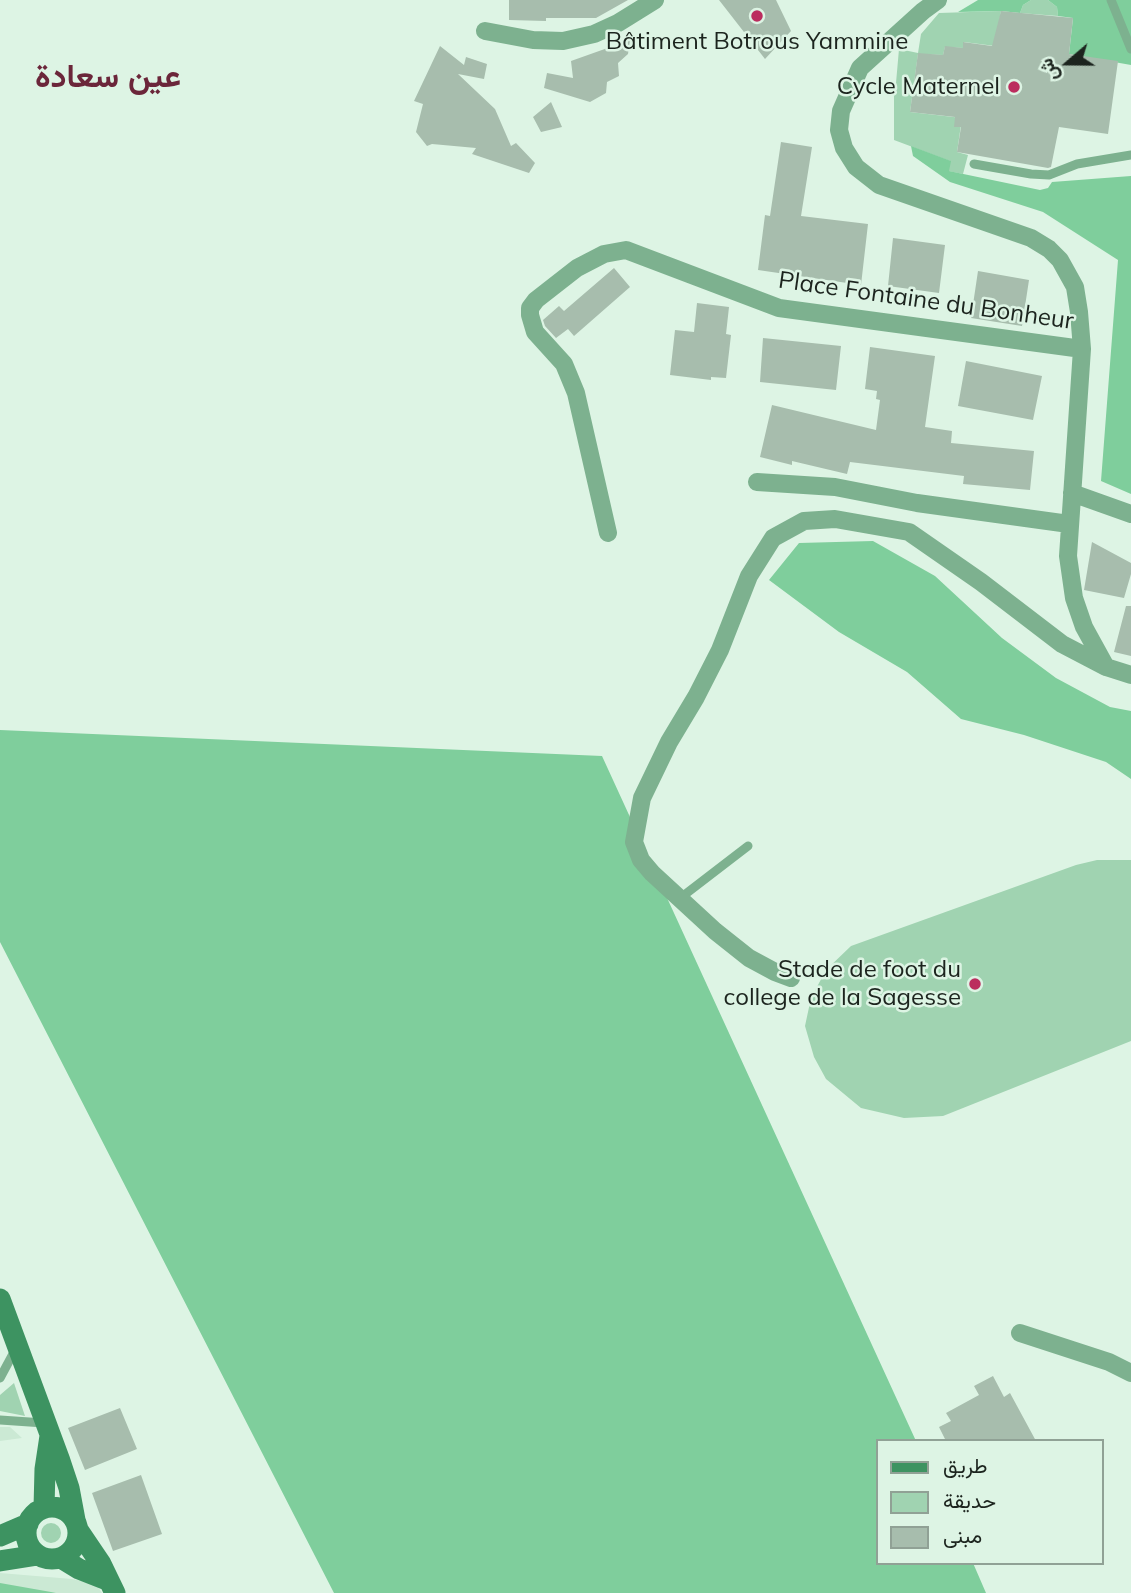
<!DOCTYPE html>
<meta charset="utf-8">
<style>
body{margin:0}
#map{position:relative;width:1131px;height:1593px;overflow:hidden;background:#ddf4e4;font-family:Mulish,Vazirmatn,sans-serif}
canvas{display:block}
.legend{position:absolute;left:876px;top:1439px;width:228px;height:126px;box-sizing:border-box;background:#ddf4e4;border:2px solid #90a195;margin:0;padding:9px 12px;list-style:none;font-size:21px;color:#1c241e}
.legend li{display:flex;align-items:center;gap:14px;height:35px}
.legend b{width:35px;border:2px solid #90a195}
.north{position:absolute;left:1033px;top:28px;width:70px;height:70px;-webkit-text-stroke:5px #ddf4e4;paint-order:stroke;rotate:250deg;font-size:19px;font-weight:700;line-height:28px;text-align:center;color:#1c241e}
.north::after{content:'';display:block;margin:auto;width:24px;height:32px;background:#1c241e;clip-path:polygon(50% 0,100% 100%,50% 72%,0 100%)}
</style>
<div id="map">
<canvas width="1131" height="1593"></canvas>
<ul class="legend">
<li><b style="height:9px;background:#3d9361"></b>طريق</li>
<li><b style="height:19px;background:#a0d3b1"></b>حديقة</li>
<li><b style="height:19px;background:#a7bdad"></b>مبنى</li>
</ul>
<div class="north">ش</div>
</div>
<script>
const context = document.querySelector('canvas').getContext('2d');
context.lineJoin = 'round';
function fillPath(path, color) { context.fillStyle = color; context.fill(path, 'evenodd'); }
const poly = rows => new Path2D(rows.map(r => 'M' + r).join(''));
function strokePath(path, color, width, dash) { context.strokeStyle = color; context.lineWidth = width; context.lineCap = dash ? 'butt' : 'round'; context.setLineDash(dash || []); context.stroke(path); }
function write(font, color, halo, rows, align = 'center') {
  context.font = font + ' Mulish,Vazirmatn,sans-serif'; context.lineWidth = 5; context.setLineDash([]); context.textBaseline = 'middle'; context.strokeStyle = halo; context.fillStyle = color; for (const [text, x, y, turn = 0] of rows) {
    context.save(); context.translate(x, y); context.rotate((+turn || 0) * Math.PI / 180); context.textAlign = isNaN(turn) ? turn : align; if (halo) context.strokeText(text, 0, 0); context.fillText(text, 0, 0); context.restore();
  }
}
fillPath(poly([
 [0,1427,10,1427,22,1438,0,1441],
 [0,1573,72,1579,96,1584,102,1593,0,1593]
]), '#cbe9d4');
fillPath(poly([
 [1031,0,1048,0,1057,7,1058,16,1020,13,1023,5],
 [1001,11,995,46,964,42,963,48,945,47,943,55,918,54,910,112,962,118,957,152,968,155,963,174,948,171,950,161,894,140,894,96,890,91,892,83,896,83,899,49,918,53,921,34,939,13],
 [1097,860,1131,860,1131,1041,943,1116,904,1118,861,1108,826,1079,814,1057,805,1026,811,998,826,970,851,946,1076,865],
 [14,1383,25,1416,0,1411,0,1395],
 '41 1533a10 10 0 1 1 20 0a10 10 0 1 1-20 0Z'
]), '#a0d3b1');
fillPath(poly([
 [978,0,1031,0,1023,5,1020,13,1001,11,958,12],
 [1048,0,1131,0,1131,65,1069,54,1073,18,1058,16,1057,7],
 [911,146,951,161,949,171,1040,190,1048,188,1052,182,1131,176,1131,494,1101,481,1118,260,1043,212,950,182,913,156],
 [873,541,935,576,1002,638,1056,678,1110,707,1131,711,1131,779,1106,762,1024,735,961,719,907,672,839,632,769,580,799,543],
 [0,730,602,756,916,1441,877,1441,877,1563,973,1563,986,1593,334,1593,0,942],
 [0,1583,51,1592,56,1593,0,1593]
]), '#7fce9c');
fillPath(poly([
 [509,0,628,0,596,18,546,18,546,21,509,20],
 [719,0,776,0,791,31,765,59],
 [1001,11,1073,18,1069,54,1118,61,1108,134,1059,127,1051,167,1048,168,957,152,961,127,954,127,955,117,910,112,918,53,943,55,945,46,963,48,963,42,992,46],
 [630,40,628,54,618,63,619,76,607,82,606,93,590,102,544,88,547,73,573,78,571,61],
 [440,46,464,65,466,57,487,64,484,79,458,74,495,109,511,146,516,143,535,163,529,173,472,154,476,148,432,144,427,146,416,132,423,104,414,101],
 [551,102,562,127,541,132,533,117],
 [781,142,812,147,801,216,868,224,861,285,758,270,765,215,770,216],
 [893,238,945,245,939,293,888,286],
 [614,268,630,287,574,336,568,329,556,338,545,326,543,320,559,306,564,311],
 [978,271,1029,280,1022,326,971,318],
 [697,303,729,307,726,334,731,335,726,378,711,377,711,380,670,375,675,330,694,332],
 [763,338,841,346,836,390,760,382],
 [870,347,935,356,925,427,952,431,951,443,1034,451,1030,490,963,484,964,476,850,462,847,474,792,461,792,465,760,457,772,405,876,430,880,400,876,399,877,391,865,389],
 [966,361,1042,376,1033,420,958,406],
 [1092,542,1131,563,1131,574,1124,598,1084,590],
 [1126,606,1131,606,1131,656,1114,652],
 [993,1376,1004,1397,1010,1393,1036,1441,946,1441,939,1427,951,1421,946,1413,979,1395,974,1386],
 [120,1408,137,1449,85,1470,68,1428],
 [141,1475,162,1534,113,1551,92,1493]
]), '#a7bdad');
strokePath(poly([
 [1111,0,1131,49],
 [974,164,1031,174,1049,175,1077,164,1131,155],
 [679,899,748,846],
 [0,1378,15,1350],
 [0,1420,44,1423]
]), '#7db18f', 9);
strokePath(poly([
 [938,0,923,11,860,68,841,111,839,130,844,148,856,167,879,185,1031,238,1049,249,1060,260,1075,287,1079,312,1082,349,1068,556,1074,598,1084,627,1106,667],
 [485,31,533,40,563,41,594,34,618,23,655,0],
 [757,482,835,487,917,503,1069,524],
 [1072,493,1131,514],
 [608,533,576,393,564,364,535,332,530,315,530,308,536,300,577,268,604,254,626,250,779,308,1082,349],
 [791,978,775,972,749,958,715,931,652,873,641,860,634,842,642,798,669,742,696,697,720,650,749,576,773,538,804,521,835,519,909,532,981,582,1062,644,1106,667,1131,675],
 [1020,1333,1109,1362,1131,1373]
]), '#7db18f', 18);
strokePath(poly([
 [0,1299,60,1461,69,1488,75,1520],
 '26 1533a26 26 0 1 1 52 0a26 26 0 1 1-52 0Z',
 [44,1508,45,1469,50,1436],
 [78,1530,101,1564,115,1593],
 [0,1536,28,1524],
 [61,1558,79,1569,107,1580],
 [0,1561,38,1555]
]), '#3d9361', 21);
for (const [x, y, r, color] of [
 [757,16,7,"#bb2d5e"],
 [1014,87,7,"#bb2d5e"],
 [975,984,7,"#bb2d5e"]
]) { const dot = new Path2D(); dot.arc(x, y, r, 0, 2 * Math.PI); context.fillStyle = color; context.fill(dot); strokePath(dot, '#ddf4e4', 2.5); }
write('24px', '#1c241e', '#ddf4e4', [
 ["Bâtiment Botrous Yammine",757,42,"center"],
 ["Cycle Maternel",1000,87],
 ["Stade de foot du",961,970],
 ["college de la Sagesse",961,998]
], 'right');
write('24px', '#1c241e', '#ddf4e4', [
 ["Place Fontaine du Bonheur",926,301,8]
]);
write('bold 32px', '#6b263a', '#ddf4e4', [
 ["عين سعادة",108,77]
]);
</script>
